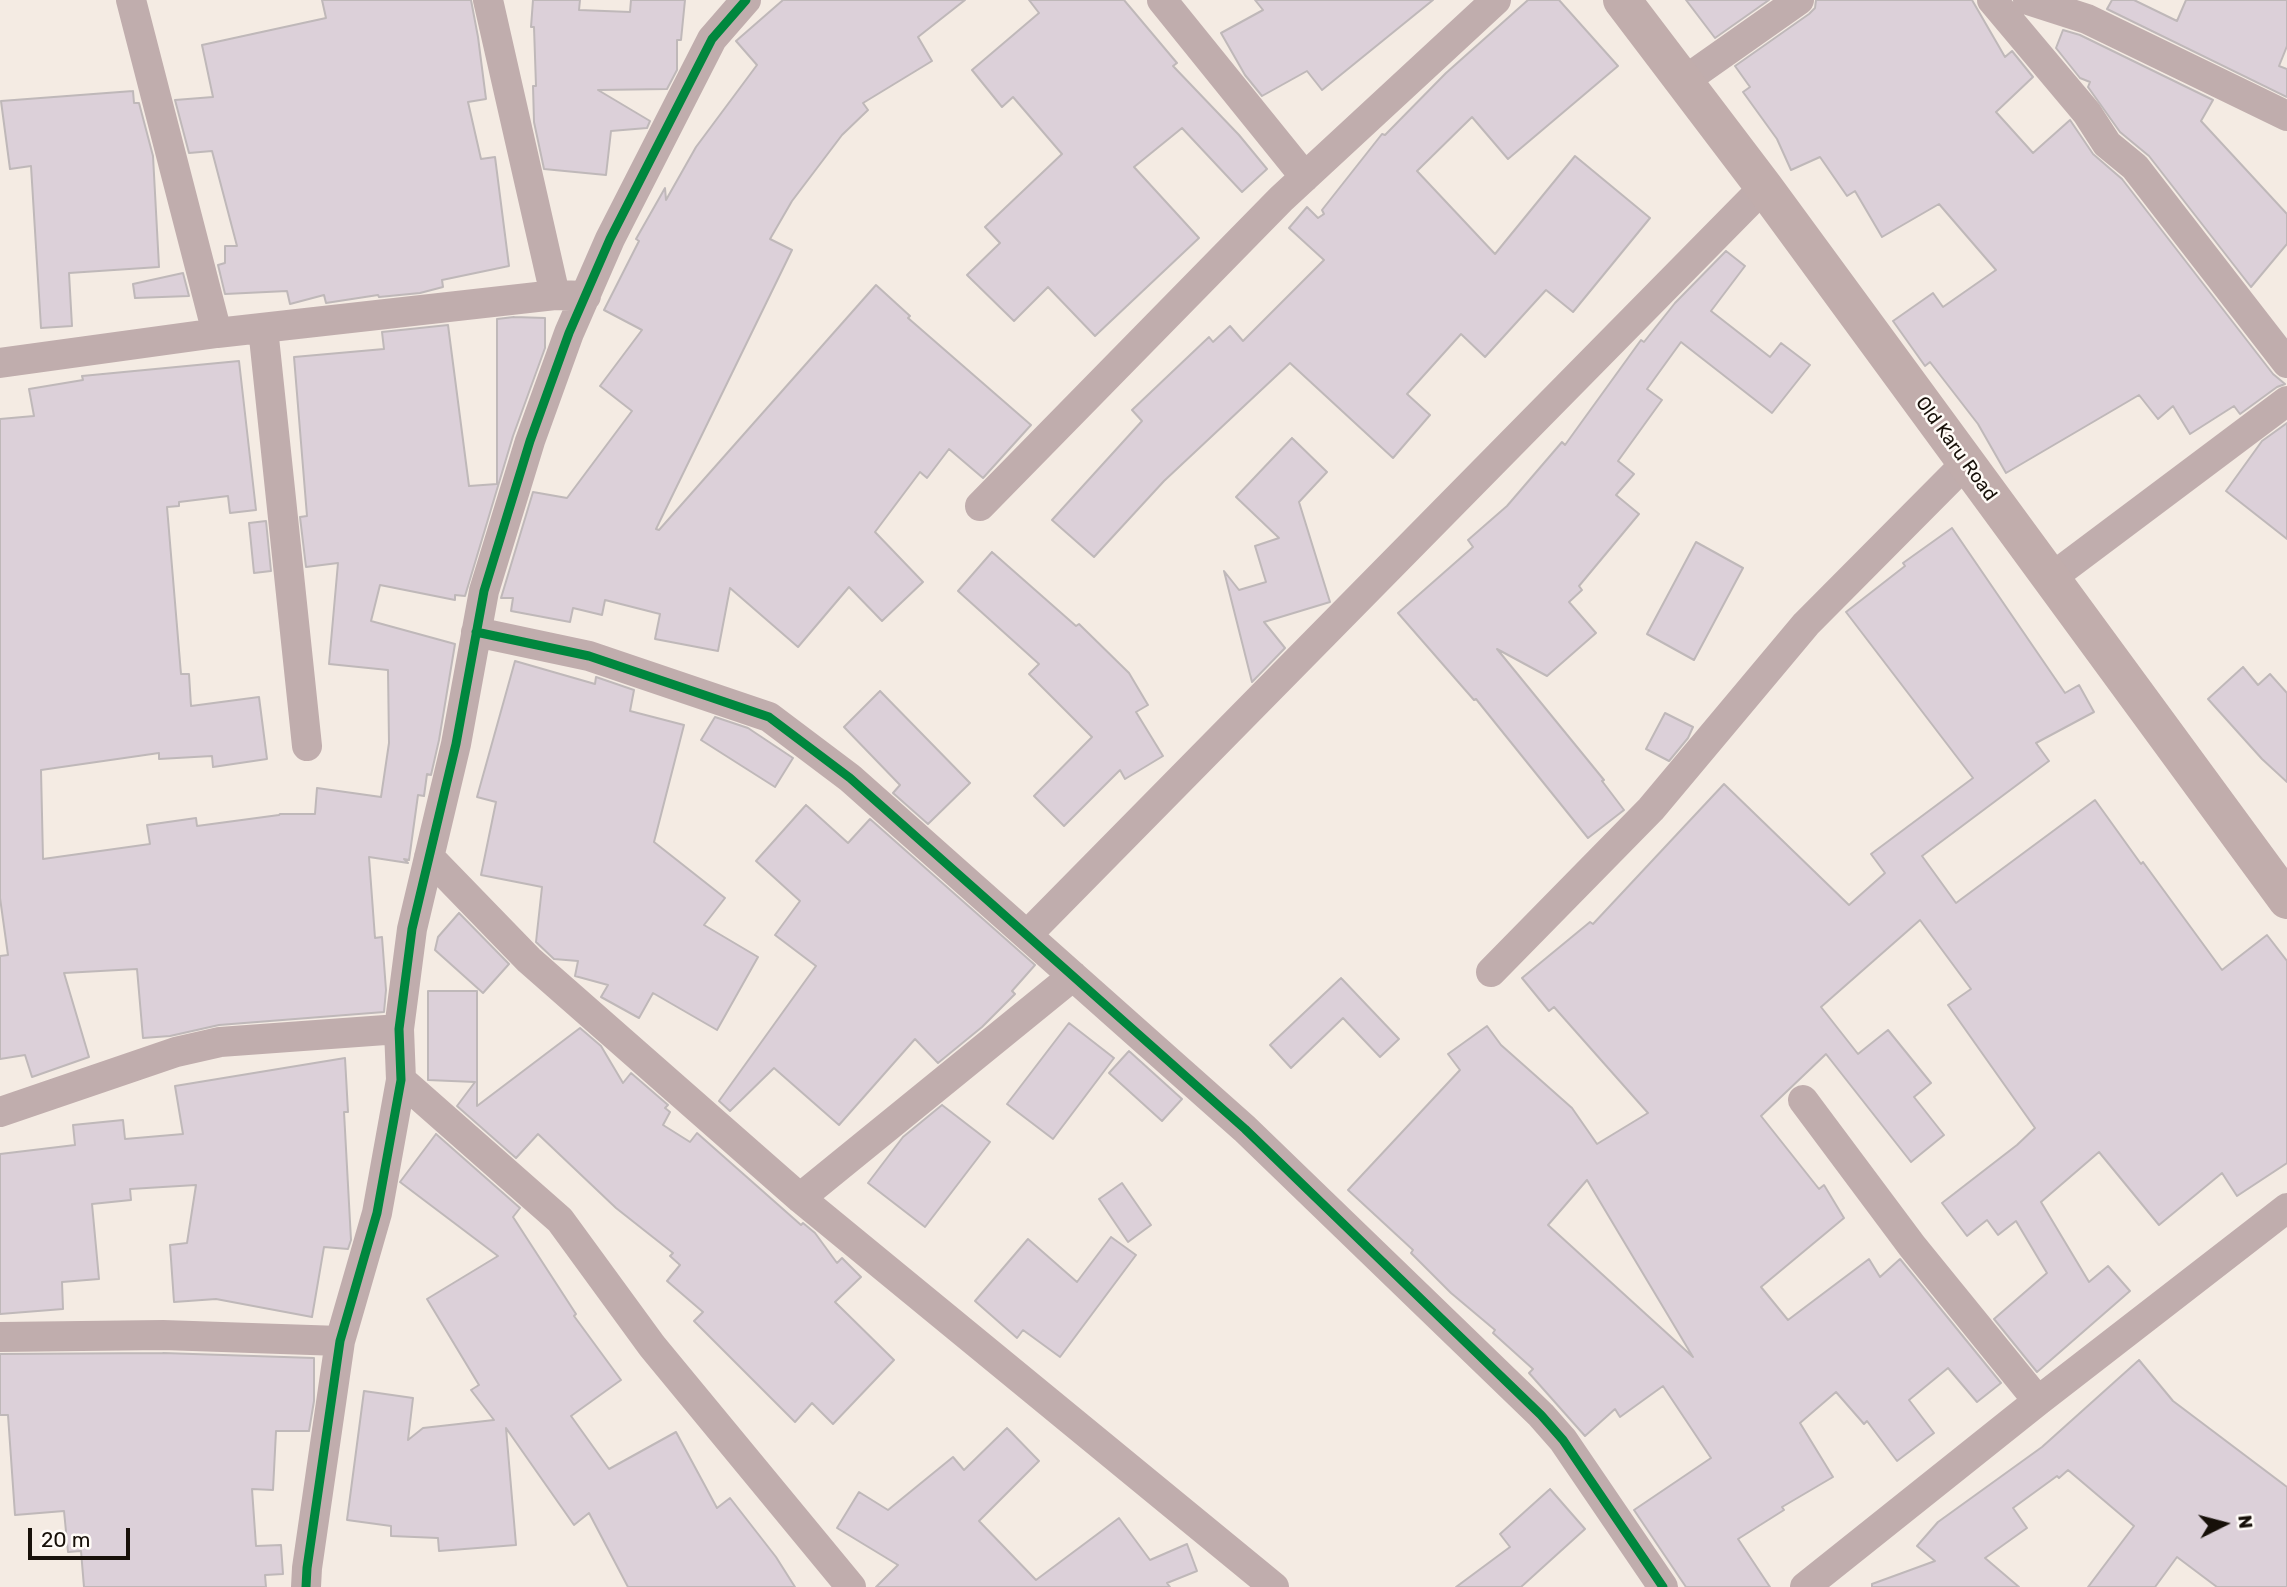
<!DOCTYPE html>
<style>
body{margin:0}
#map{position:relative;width:2287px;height:1587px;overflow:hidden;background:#f4ebe3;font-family:Rubik,sans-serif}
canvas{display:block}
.north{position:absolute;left:2189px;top:1489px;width:70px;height:70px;-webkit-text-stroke:5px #fffbf7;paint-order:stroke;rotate:84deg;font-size:19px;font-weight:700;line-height:28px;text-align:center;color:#171009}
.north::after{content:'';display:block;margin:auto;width:24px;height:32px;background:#171009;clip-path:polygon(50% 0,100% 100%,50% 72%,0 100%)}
.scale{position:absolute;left:28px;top:1528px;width:102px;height:32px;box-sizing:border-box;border:4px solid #171009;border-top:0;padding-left:9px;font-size:21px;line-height:24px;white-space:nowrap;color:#171009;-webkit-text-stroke:5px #fffbf7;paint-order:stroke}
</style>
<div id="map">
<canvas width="2287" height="1587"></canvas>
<div class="north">N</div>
<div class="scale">20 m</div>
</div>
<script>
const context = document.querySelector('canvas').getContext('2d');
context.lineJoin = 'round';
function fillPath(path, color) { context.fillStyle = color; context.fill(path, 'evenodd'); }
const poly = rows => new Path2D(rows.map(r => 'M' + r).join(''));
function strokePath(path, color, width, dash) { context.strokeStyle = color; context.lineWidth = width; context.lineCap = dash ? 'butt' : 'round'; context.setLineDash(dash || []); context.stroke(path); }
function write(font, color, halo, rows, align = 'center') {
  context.font = font + ' Rubik,sans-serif'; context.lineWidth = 5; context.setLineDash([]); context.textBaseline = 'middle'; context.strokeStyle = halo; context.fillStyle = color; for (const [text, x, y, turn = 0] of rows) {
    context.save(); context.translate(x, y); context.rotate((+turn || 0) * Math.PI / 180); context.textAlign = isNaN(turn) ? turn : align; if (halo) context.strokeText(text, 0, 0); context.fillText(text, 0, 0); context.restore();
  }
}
const building = poly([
 [322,0,471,0,478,37,486,99,468,102,481,159,495,157,509,266,442,280,443,287,420,293,379,297,378,295,326,303,324,295,290,304,287,291,225,294,218,265,225,263,225,246,237,246,212,151,189,153,175,100,213,97,202,45,326,18,322,0],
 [533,0,580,0,579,10,630,12,631,0,685,0,681,40,677,40,677,70,667,89,598,90,650,121,647,128,611,131,606,175,544,169,534,122,533,86,536,86,534,27,531,27,533,0],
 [783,0,965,0,918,37,932,61,863,103,868,110,842,135,792,201,770,239,792,250,656,529,659,530,876,285,910,316,908,318,1031,425,983,478,949,449,927,478,920,472,875,532,923,582,882,621,849,587,798,647,730,588,718,651,655,639,660,614,605,600,602,615,573,608,570,622,511,611,513,598,501,598,533,492,567,498,632,411,600,386,642,330,604,310,639,241,636,239,665,188,666,200,696,147,757,65,736,41,783,0],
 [1029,0,1124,0,1177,63,1173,66,1239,135,1267,169,1242,192,1182,128,1134,167,1199,238,1095,336,1048,287,1014,321,967,275,1000,243,985,227,1062,154,1013,97,1002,107,972,70,1039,13,1029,0],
 [1255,0,1433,0,1322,90,1307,71,1262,96,1245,75,1221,33,1263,10,1255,0],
 [1528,0,1559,0,1618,66,1508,159,1472,117,1417,171,1495,254,1575,156,1650,218,1573,312,1546,290,1485,357,1461,334,1407,394,1430,415,1393,458,1290,363,1164,481,1094,557,1052,520,1142,421,1132,410,1209,337,1213,342,1230,326,1243,341,1324,260,1289,228,1307,207,1318,218,1324,214,1322,210,1382,134,1385,135,1446,73,1528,0],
 [1686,0,1769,0,1715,38,1686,0],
 [1816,0,1972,0,2005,57,2012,51,2033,77,1996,112,2033,153,2070,120,2093,154,2122,179,2273,374,2285,384,2277,387,2240,414,2234,406,2190,434,2173,406,2158,419,2139,395,2006,473,1978,424,1930,362,1925,366,1893,321,1933,293,1943,307,1996,270,1939,204,1882,237,1855,191,1847,196,1820,157,1791,170,1777,139,1743,92,1750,87,1735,66,1809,14,1815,8,1816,0],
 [2112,0,2134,0,2177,21,2186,0,2287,0,2287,46,2279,66,2287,69,2287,97,2107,9,2112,0],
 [2063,30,2080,35,2213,100,2201,121,2287,214,2287,244,2251,287,2149,156,2120,132,2088,87,2090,82,2080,78,2056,48,2063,30],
 [133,91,134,103,139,103,153,156,159,267,69,273,72,326,41,328,31,166,10,169,1,101,133,91],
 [1726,251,1745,266,1711,311,1770,357,1781,343,1810,365,1772,413,1681,342,1647,389,1662,400,1618,461,1634,474,1616,495,1639,514,1579,586,1582,590,1569,602,1596,633,1547,676,1497,649,1604,780,1602,781,1624,810,1588,838,1476,699,1474,700,1398,613,1473,547,1468,540,1507,506,1562,442,1565,445,1641,340,1644,342,1675,303,1726,251],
 [183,273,189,296,135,298,133,284,183,273],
 [514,317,545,318,545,348,513,436,465,596,455,595,455,600,380,585,371,621,455,644,439,740,431,775,427,774,424,796,418,795,409,860,404,859,408,863,369,857,375,938,382,937,386,990,384,1012,219,1025,170,1036,143,1038,137,969,64,973,89,1057,32,1077,25,1055,0,1059,0,956,8,955,0,898,0,419,34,416,29,389,83,380,82,376,239,361,256,510,230,513,228,496,179,502,179,506,167,507,181,674,189,674,191,706,259,697,267,759,213,767,212,756,159,759,159,753,41,770,43,859,150,844,147,825,196,818,197,826,279,815,280,814,315,814,317,788,381,797,389,743,388,670,329,664,338,563,306,567,300,517,307,516,294,357,384,349,382,332,448,325,469,486,497,484,497,319,514,317],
 [2287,423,2287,539,2226,491,2262,441,2287,423],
 [1292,438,1327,472,1299,502,1330,602,1264,622,1285,648,1252,682,1224,571,1239,590,1266,582,1255,546,1279,538,1236,497,1292,438],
 [266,521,271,571,254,573,249,523,266,521],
 [1952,528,2065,693,2079,685,2094,712,2036,743,2049,761,1922,856,1956,903,2095,800,2141,864,2143,862,2222,970,2267,935,2287,961,2287,1163,2237,1196,2222,1173,2159,1225,2099,1152,2041,1202,2089,1282,2108,1266,2130,1291,2037,1372,1994,1319,2047,1273,2016,1221,1998,1235,1987,1220,1967,1236,1942,1203,2017,1145,2035,1128,1948,1005,1971,989,1920,920,1821,1007,1858,1054,1888,1030,1931,1083,1914,1097,1944,1135,1911,1162,1826,1054,1761,1116,1819,1189,1824,1185,1844,1218,1761,1287,1788,1320,1869,1259,1880,1277,1900,1259,2001,1383,1977,1402,1948,1368,1909,1400,1934,1433,1897,1461,1867,1421,1864,1424,1836,1392,1800,1423,1833,1477,1782,1507,1784,1510,1738,1539,1770,1587,1686,1587,1634,1510,1711,1458,1663,1386,1620,1417,1615,1409,1585,1436,1529,1373,1533,1369,1493,1333,1495,1330,1451,1293,1411,1253,1413,1250,1348,1190,1460,1070,1448,1054,1487,1026,1501,1045,1572,1108,1597,1144,1648,1113,1554,1007,1549,1011,1522,978,1590,922,1593,924,1724,784,1849,905,1885,873,1871,854,1973,778,1846,612,1905,566,1903,563,1952,528],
 [1587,1180,1693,1357,1548,1225,1587,1180],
 [1696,542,1743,568,1694,660,1647,634,1696,542],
 [992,552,1076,626,1079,624,1129,673,1148,705,1136,712,1163,756,1125,779,1120,770,1064,826,1034,796,1092,737,1029,674,1039,664,958,591,992,552],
 [515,661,595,684,596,677,634,690,630,711,684,725,654,842,725,898,704,925,758,957,717,1030,653,993,639,1018,601,997,608,985,575,976,578,961,554,959,536,942,542,887,481,875,496,802,477,797,515,661],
 [2243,667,2258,685,2270,674,2287,693,2287,782,2262,759,2208,699,2243,667],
 [880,691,970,783,928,824,893,793,900,785,844,727,880,691],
 [1665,713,1693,727,1688,738,1669,761,1646,749,1665,713],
 [715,717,748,728,793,758,775,787,701,740,715,717],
 [806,805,848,843,870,819,1035,965,1012,991,1015,994,982,1027,938,1063,915,1039,839,1125,774,1068,730,1111,719,1101,816,966,775,935,800,901,756,861,806,805],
 [459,913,509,964,483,993,435,950,438,937,459,913],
 [1341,978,1399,1039,1380,1057,1343,1018,1291,1068,1270,1045,1341,978],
 [428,991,477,991,477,1106,580,1028,601,1046,623,1083,631,1073,668,1105,665,1108,670,1112,663,1125,690,1142,697,1133,801,1225,803,1223,815,1233,837,1263,842,1258,861,1277,835,1302,894,1360,833,1424,812,1403,795,1422,694,1321,703,1312,667,1281,680,1265,670,1256,673,1253,616,1208,538,1134,516,1158,457,1106,475,1082,428,1080,428,991],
 [1069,1023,1114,1058,1053,1139,1007,1104,1069,1023],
 [1129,1051,1182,1099,1162,1121,1109,1073,1129,1051],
 [345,1058,348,1112,344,1112,351,1240,348,1249,324,1247,312,1317,216,1299,174,1302,170,1245,187,1243,196,1185,130,1189,131,1200,92,1204,99,1279,62,1282,63,1309,0,1314,0,1154,75,1145,73,1125,123,1120,125,1139,183,1134,175,1086,345,1058],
 [942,1105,990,1142,925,1227,868,1183,903,1137,942,1105],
 [436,1134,520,1208,513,1217,576,1314,574,1316,621,1380,571,1416,609,1469,676,1432,717,1508,730,1498,776,1557,795,1587,628,1587,589,1513,574,1525,506,1428,516,1545,439,1551,438,1538,391,1536,391,1526,347,1520,364,1391,413,1398,408,1440,423,1428,494,1420,471,1390,479,1385,427,1299,498,1256,400,1182,436,1134],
 [1122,1183,1151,1225,1128,1242,1099,1199,1122,1183],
 [1111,1237,1136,1255,1060,1357,1023,1330,1017,1338,975,1301,1028,1239,1077,1282,1111,1237],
 [163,1353,314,1358,314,1401,309,1431,276,1431,273,1490,252,1489,256,1546,281,1545,283,1574,265,1575,266,1587,84,1587,81,1551,68,1552,64,1511,15,1515,8,1415,0,1415,0,1354,163,1353],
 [2139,1360,2173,1401,2287,1487,2287,1587,2217,1587,2177,1557,2155,1587,2088,1587,2134,1526,2068,1470,2059,1478,2057,1476,2013,1508,2027,1528,1985,1558,2019,1587,1872,1587,1872,1584,1935,1561,1917,1546,1938,1522,2042,1447,2139,1360],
 [1007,1428,1039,1461,979,1521,1036,1580,1119,1518,1150,1560,1187,1544,1197,1571,1167,1583,1170,1587,876,1587,898,1565,837,1528,859,1492,888,1510,953,1457,964,1470,1007,1428],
 [1550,1489,1585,1529,1521,1587,1456,1587,1510,1547,1500,1534,1550,1489]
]);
fillPath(building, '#dcd0d9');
strokePath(building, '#bfb8b9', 2);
strokePath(poly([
 [131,0,217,333],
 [488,0,555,295],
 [1162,0,1305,177],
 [1992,0,2087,113,2107,144,2135,167,2287,363],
 [2028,0,2087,19,2287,116],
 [1684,81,1799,0],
 [263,328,307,746],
 [0,363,217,333,555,295,586,296],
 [980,506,1281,199,1496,0],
 [2051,578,2287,401],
 [476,632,589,656,769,717,850,778,1245,1129,1541,1415,1563,1440,1663,1587],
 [429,857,529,960,800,1198,1274,1587],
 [1027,935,1764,187],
 [1491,972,1651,809,1806,624,1966,463],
 [401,1080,560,1220,652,1346,851,1587],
 [1803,1100,1912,1246,2038,1401],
 [0,1112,176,1052,220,1042,399,1029],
 [800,1198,1073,976],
 [0,1337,163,1335,340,1341],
 [306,1587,307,1568,340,1341,377,1213,401,1080,399,1029,412,929,456,744,484,591,530,441,569,333,610,239,712,39,746,0],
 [1805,1587,2038,1401,2287,1208]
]), '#c0adad', 30);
strokePath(poly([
 [1622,0,1764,187,2287,900]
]), '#c1adac', 38);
strokePath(poly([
 [476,632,589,656,769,717,850,778,1245,1129,1541,1415,1563,1440,1663,1587],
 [306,1587,307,1568,340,1341,377,1213,401,1080,399,1029,412,929,456,744,484,591,530,441,569,333,610,239,712,39,746,0]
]), '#00873e', 9);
write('19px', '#171009', '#fffbf7', [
 ["Old Karu Road",1956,449,54]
]);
</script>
